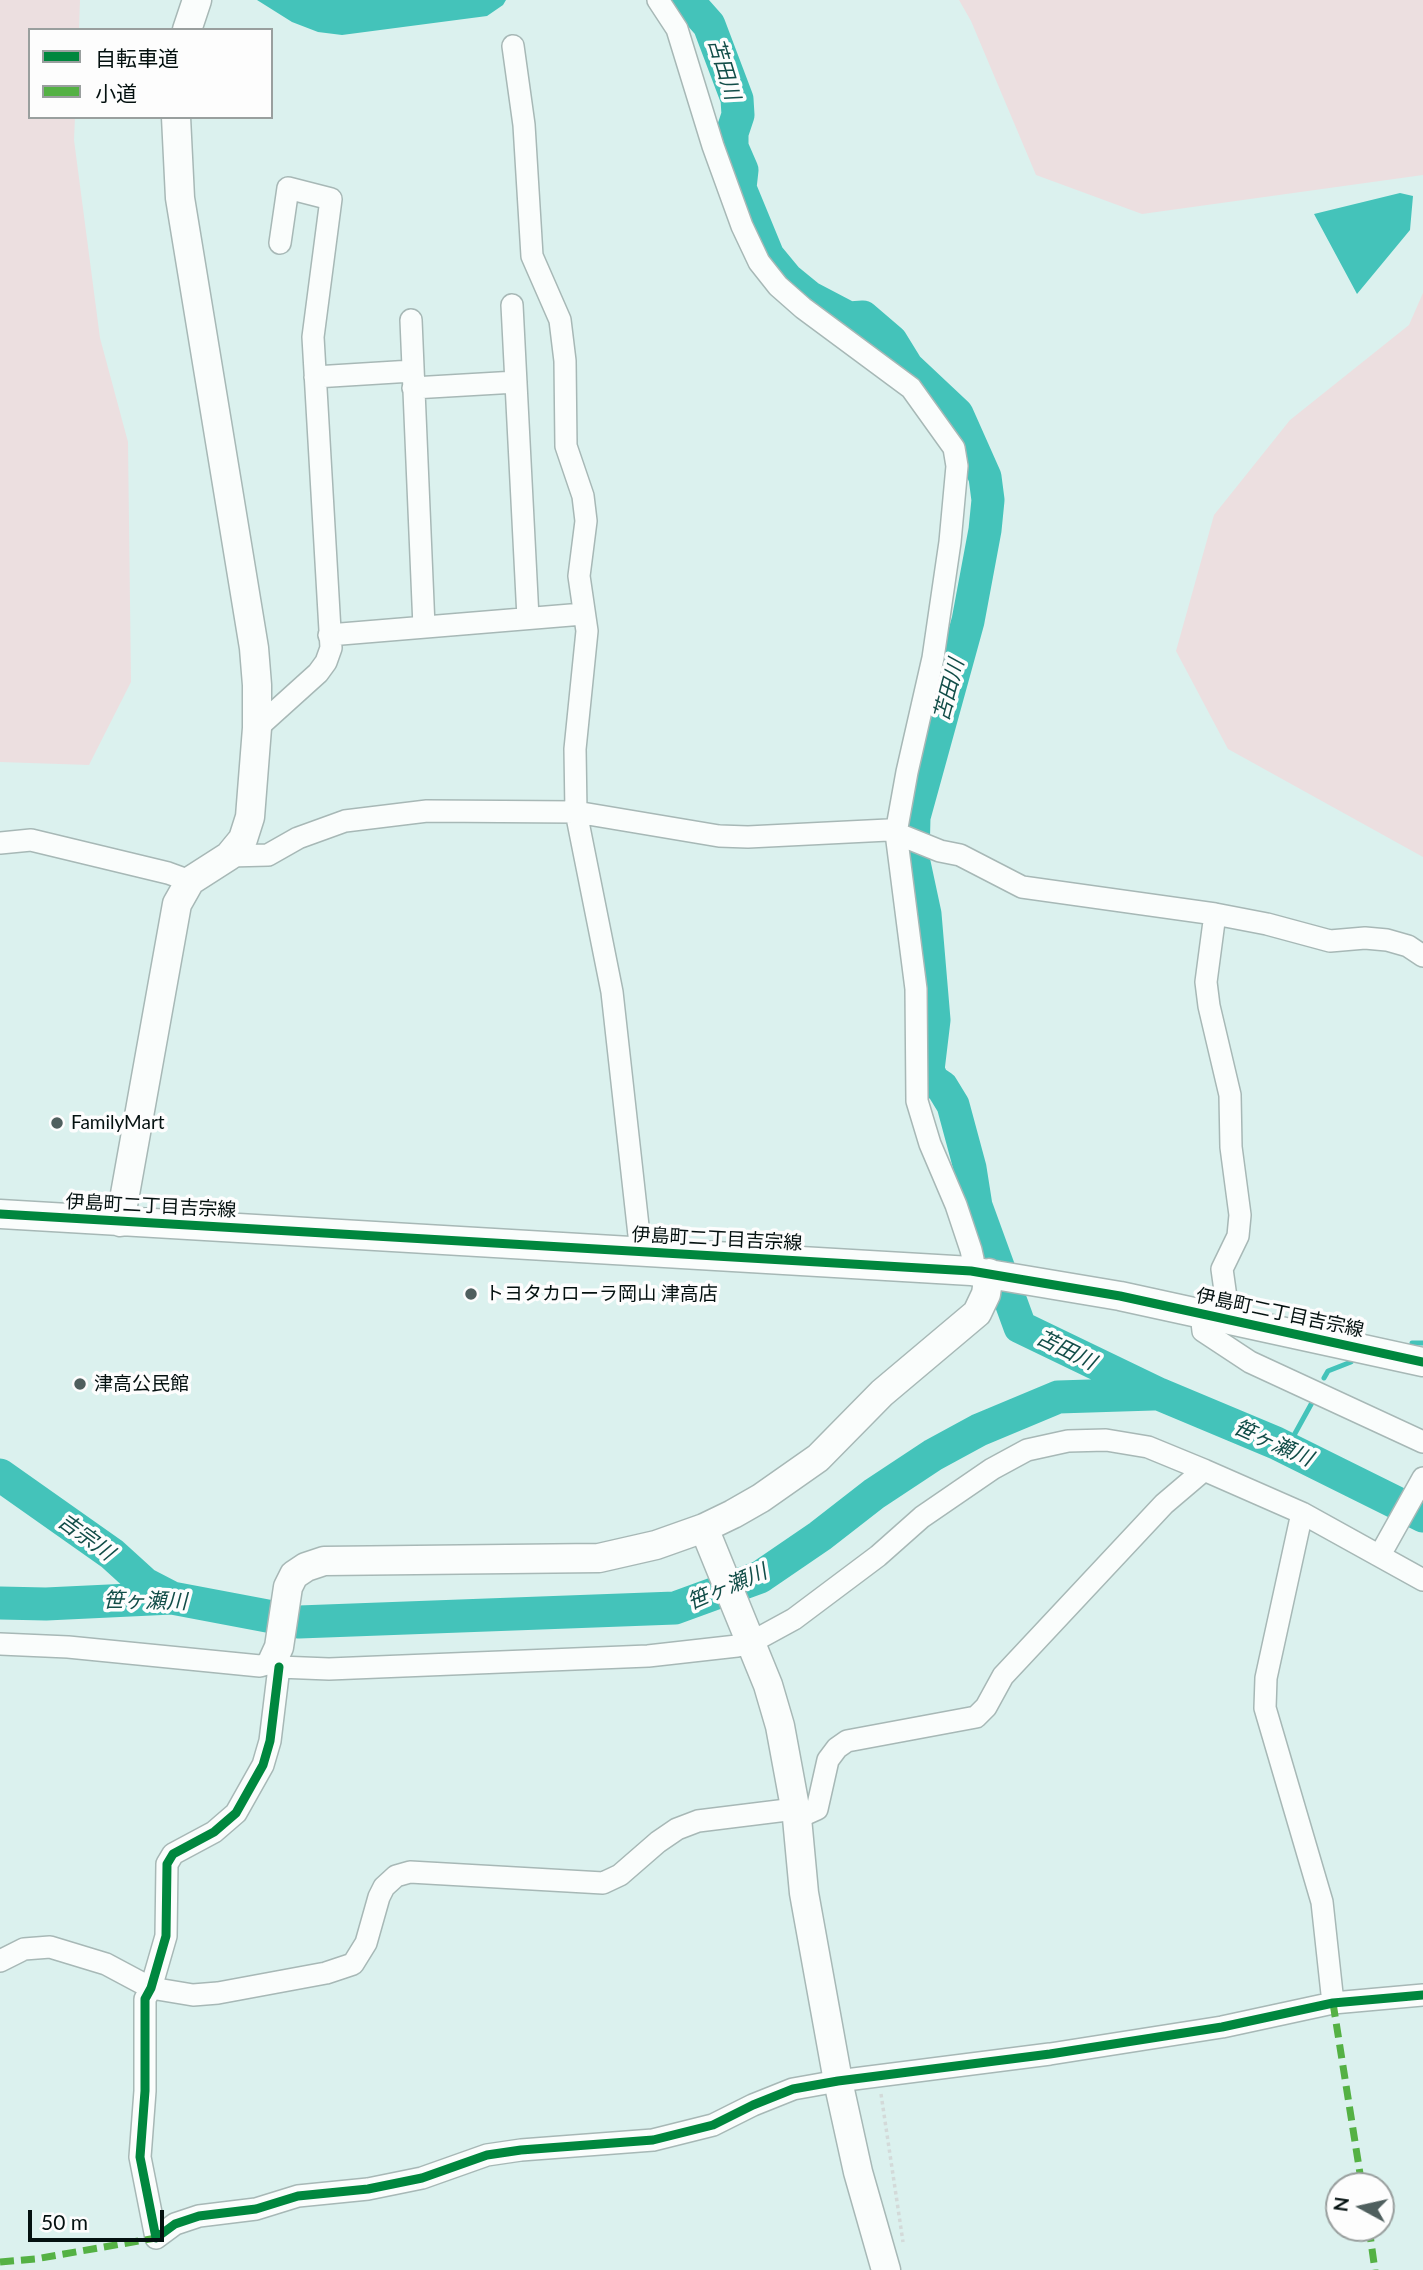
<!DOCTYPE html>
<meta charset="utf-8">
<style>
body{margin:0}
#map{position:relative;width:1423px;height:2270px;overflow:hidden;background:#dbf1ee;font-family:Lato,"Noto Sans JP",sans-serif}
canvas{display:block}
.legend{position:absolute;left:28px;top:28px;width:245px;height:91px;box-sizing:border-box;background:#fdfdfd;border:2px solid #999f9e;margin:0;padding:9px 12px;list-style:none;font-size:21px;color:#041110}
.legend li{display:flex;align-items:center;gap:14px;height:35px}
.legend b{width:35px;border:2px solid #999f9e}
.north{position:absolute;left:1325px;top:2172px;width:70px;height:70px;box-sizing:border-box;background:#fdfdfd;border:2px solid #999f9e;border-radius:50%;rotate:278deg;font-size:19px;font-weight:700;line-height:28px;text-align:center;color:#041110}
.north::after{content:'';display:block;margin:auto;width:24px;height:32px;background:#4f5f5e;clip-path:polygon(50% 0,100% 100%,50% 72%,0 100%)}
.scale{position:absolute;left:28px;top:2210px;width:136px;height:32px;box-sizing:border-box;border:4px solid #041110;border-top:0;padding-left:9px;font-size:21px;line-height:24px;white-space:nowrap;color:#041110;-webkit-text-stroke:5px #fdfdfd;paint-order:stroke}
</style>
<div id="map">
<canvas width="1423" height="2270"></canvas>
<ul class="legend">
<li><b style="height:9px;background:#00873e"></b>自転車道</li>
<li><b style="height:9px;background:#54b144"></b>小道</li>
</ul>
<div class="north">N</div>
<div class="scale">50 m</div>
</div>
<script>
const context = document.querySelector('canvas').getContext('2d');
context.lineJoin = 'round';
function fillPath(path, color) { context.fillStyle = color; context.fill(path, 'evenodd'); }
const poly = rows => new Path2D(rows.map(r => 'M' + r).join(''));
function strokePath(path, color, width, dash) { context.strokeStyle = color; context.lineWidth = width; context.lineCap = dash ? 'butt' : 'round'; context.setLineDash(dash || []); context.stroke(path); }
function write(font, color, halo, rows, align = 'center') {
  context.font = font + ' Lato,"Noto Sans JP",sans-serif'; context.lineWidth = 7; context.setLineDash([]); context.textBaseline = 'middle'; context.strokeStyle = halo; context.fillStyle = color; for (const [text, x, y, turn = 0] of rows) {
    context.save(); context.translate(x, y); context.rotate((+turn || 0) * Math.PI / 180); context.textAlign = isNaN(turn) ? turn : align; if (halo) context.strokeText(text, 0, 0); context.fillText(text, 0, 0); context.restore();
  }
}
fillPath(poly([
 [0,0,80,0,79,30,30,30,30,117,75,117,74,140,100,338,128,442,131,682,89,765,0,762],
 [959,0,1423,0,1423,175,1142,214,1036,175,971,21],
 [1423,293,1423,857,1228,749,1176,651,1214,515,1290,420,1409,325]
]), '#ecdfe0');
fillPath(poly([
 [257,0,506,0,503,5,487,16,342,35,318,32,292,22],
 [1400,193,1413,196,1410,230,1357,294,1314,214]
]), '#44c3ba');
strokePath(poly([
 [1412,1343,1423,1343],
 [1324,1378,1328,1371,1351,1362],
 [1287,1448,1314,1399]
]), '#44c3ba', 5);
strokePath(poly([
 [687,0,709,25,737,99,738,115,732,133,732,147,742,170,740,188,768,256,787,279,809,297,849,318,863,317,891,341,907,367,957,414,985,477,988,500,985,530,968,621,914,817,913,858,925,914,934,1020,928,1070,933,1081,942,1087,953,1105,970,1168,976,1206,1020,1327,1159,1394,1276,1443,1423,1516],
 [0,1475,112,1554,145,1584,172,1598],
 [0,1603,46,1604,172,1598,299,1622,675,1608,760,1577,820,1536,874,1494,933,1455,979,1430,1058,1397,1153,1394]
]), '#44c3ba', 33);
const minor = poly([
 [658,0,677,29,713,146,742,226,759,262,778,286,803,308,911,388,954,448,957,466,950,542,933,658,907,772,896,833,916,989,917,1101,930,1144,956,1205,971,1250,973,1259,971,1271],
 [513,46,524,125,532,256,560,320,565,361,566,446,583,496,586,521,579,576,587,631,575,749,576,812,612,992,641,1253],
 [512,305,528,618],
 [411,320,424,627],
 [315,377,412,371],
 [413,388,516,382],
 [329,635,583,614],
 [257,728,318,673,326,662,331,648,313,337,331,199,288,188,280,243],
 [0,843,31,840,168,873,190,881],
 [229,856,268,855,298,838,345,821,427,811,576,812,719,836,748,837,888,830,940,851,960,855,1022,887,1215,914,1267,924,1330,941,1365,938,1387,940,1408,946,1423,956],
 [1215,914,1206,982,1209,1006,1230,1095,1231,1147,1240,1215,1238,1236,1222,1269,1229,1319],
 [1201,1313,1203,1331,1250,1362,1423,1442],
 [1302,1513,1266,1678,1265,1708,1322,1902,1333,2003],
 [1380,1555,1423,1478],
 [0,1644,68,1647,260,1666,267,1664,273,1660,279,1667,329,1669,648,1656,737,1646,750,1643,794,1619,878,1556,922,1517,992,1469,1027,1450,1068,1441,1106,1440,1148,1447,1204,1470,1302,1513,1423,1580],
 [279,1667,270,1741,263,1765,236,1813,214,1832,173,1854,167,1864,166,1936,151,1988,145,1999,145,2091,140,2157,156,2238,175,2224,199,2216,256,2209,298,2196,368,2189,422,2178,487,2155,521,2150,653,2140,713,2125,753,2105,793,2089,838,2081,1050,2054,1222,2027,1333,2003,1423,1995],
 [797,1818,817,1809,828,1760,837,1748,847,1741,976,1717,986,1707,1003,1676,1164,1504,1204,1470],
 [0,1961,24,1949,50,1947,106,1964,151,1988,193,1995,218,1993,326,1973,353,1964,366,1943,379,1897,384,1887,396,1876,410,1872,603,1883,620,1875,658,1842,677,1829,698,1821,795,1809]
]);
const tertiary = poly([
 [187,30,197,0],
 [0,1214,971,1271,1120,1296,1423,1362],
 [120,1222,177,904,190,881,229,856,243,839,250,817,257,728,257,685,254,648,180,198,176,117],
 [704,1528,768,1685,780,1726,797,1818,804,1893,838,2081,858,2172,886,2270],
 [273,1660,279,1647,288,1587,294,1575,306,1567,324,1561,599,1558,656,1545,704,1528,733,1514,761,1498,818,1458,882,1393,977,1313,986,1294,989,1273]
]);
strokePath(minor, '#a7b8b6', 24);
strokePath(tertiary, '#a7b8b6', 31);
strokePath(poly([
 [881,2094,903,2242]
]), '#d3dad9', 3.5, [3.5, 3.5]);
strokePath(minor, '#fafdfc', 21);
strokePath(tertiary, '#fafdfc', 28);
strokePath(poly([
 [1333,2003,1362,2186],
 [1369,2228,1375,2270],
 [0,2262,35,2259,156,2238]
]), '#54b144', 7, [14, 7]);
strokePath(poly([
 [0,1214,971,1271,1120,1296,1423,1362],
 [279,1667,270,1741,263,1765,236,1813,214,1832,173,1854,167,1864,166,1936,151,1988,145,1999,145,2091,140,2157,156,2238,175,2224,199,2216,256,2209,298,2196,368,2189,422,2178,487,2155,521,2150,653,2140,713,2125,753,2105,793,2089,838,2081,1050,2054,1222,2027,1333,2003,1423,1995]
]), '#00873e', 9);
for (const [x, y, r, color] of [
 [57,1123,7,"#4f5f5e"],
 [471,1294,7,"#4f5f5e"],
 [80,1384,7,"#4f5f5e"]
]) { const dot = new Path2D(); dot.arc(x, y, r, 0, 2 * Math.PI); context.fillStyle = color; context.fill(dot); strokePath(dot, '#fdfdfd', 2.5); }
write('19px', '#041110', '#fdfdfd', [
 ["FamilyMart",71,1123],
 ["トヨタカローラ岡山 津高店",485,1294],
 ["津高公民館",94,1384]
], 'left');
write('19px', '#041110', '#fdfdfd', [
 ["伊島町二丁目吉宗線",151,1206,3],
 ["伊島町二丁目吉宗線",717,1239,3],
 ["伊島町二丁目吉宗線",1280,1313,12]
]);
write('italic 21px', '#124d48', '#fdfdfd', [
 ["苫田川",724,69,73],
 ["苫田川",949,690,-75],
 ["苫田川",1066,1350,26],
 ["笹ヶ瀬川",1273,1443,24],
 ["吉宗川",86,1537,36],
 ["笹ヶ瀬川",727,1587,-23],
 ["笹ヶ瀬川",145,1601,1]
]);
</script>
